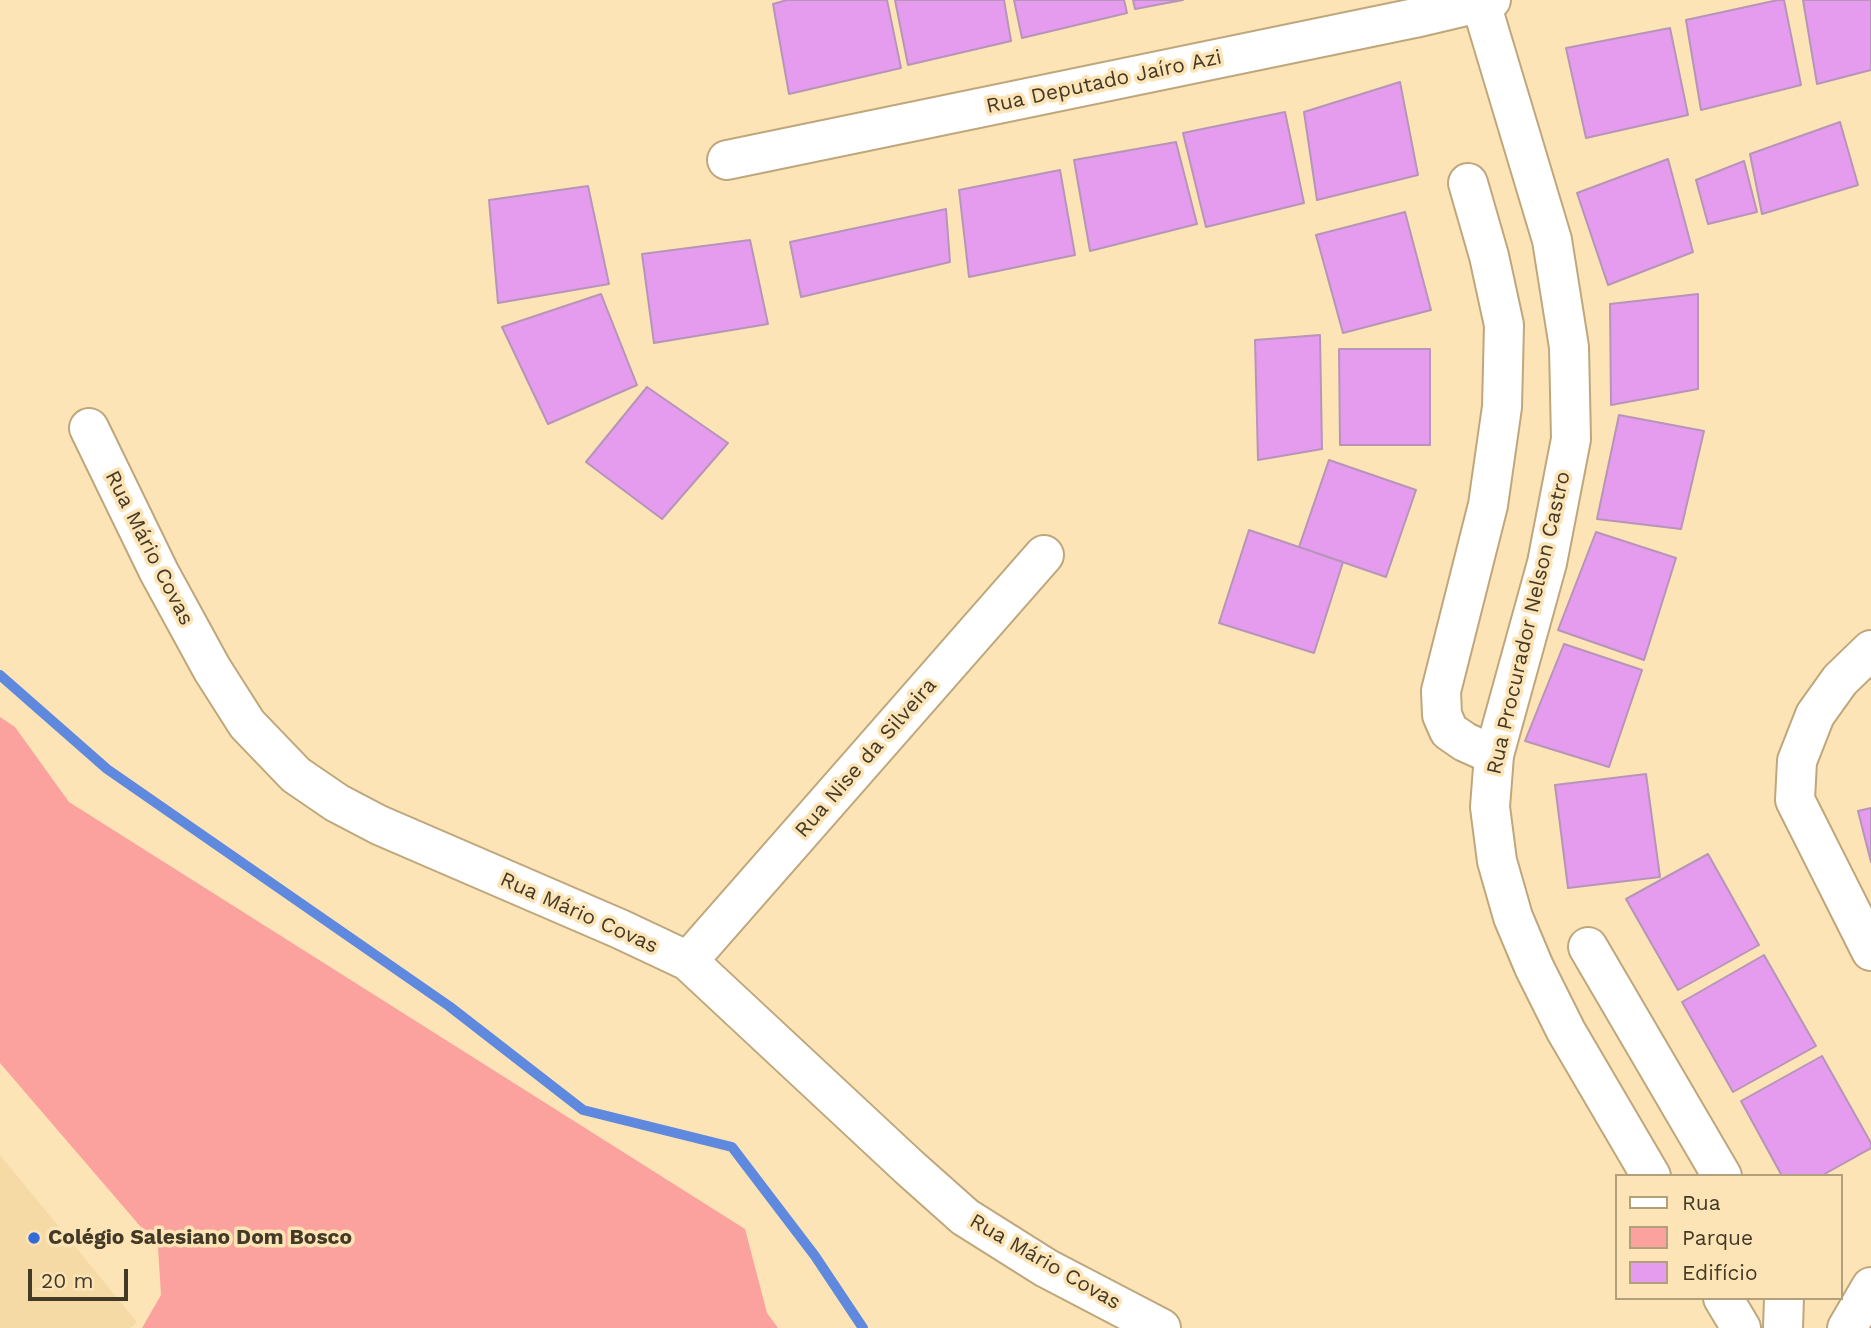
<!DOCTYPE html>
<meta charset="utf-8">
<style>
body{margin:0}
#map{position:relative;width:1871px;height:1328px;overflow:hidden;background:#fce4b6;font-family:"Work Sans",sans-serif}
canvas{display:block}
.legend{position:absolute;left:1615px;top:1174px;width:228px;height:126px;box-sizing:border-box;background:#fce4b6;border:2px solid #b2a07d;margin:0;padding:9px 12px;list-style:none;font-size:21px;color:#433927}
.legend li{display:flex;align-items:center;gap:14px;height:35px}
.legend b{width:35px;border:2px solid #b2a07d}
.scale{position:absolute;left:28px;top:1269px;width:100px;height:32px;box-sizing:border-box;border:4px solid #433927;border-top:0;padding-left:9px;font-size:21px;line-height:24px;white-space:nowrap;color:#433927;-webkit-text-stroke:5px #fce4b6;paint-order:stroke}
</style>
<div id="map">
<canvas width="1871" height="1328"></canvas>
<ul class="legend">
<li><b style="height:9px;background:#fff"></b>Rua</li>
<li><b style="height:19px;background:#fba29e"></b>Parque</li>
<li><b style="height:19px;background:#e59cee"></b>Edifício</li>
</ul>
<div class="scale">20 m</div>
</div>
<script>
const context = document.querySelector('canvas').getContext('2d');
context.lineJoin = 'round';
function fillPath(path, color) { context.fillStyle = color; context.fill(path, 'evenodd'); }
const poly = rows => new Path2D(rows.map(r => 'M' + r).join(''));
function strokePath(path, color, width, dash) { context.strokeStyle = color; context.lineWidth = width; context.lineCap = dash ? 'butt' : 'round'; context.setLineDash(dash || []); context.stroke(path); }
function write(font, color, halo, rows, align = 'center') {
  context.font = font + ' "Work Sans",sans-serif'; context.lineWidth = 7; context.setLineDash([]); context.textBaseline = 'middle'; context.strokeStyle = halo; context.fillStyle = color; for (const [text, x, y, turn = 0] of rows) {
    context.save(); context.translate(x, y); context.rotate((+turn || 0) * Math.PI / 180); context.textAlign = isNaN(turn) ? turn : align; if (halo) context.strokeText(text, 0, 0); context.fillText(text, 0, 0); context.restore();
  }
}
fillPath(poly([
 [0,1155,137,1322,131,1328,0,1328]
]), '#f6daa5');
fillPath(poly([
 [0,717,15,727,69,802,745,1229,767,1313,778,1328,142,1328,161,1295,158,1247,0,1063]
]), '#fba29e');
strokePath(poly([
 [0,675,107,769,449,1006,583,1110,732,1147,815,1256,863,1328]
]), '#5e89de', 10);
const building = poly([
 [787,0,887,0,901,68,789,94,773,4,787,0],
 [895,0,1004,0,1011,41,908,65,895,0],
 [1014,0,1124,0,1127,13,1022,38,1014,0],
 [1133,0,1183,0,1135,9,1133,0],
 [1778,0,1784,0,1801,85,1701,110,1686,20,1778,0],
 [1803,0,1871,0,1871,70,1817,84,1803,0],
 [1670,28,1688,115,1586,138,1566,48,1670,28],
 [1400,82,1418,175,1317,200,1304,112,1400,82],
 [1285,112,1304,203,1206,227,1183,133,1285,112],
 [1840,122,1858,185,1762,214,1750,154,1840,122],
 [1176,142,1197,224,1090,251,1074,160,1176,142],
 [1668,159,1693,252,1608,285,1577,193,1668,159],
 [1744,161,1757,212,1708,224,1696,180,1744,161],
 [1060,170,1075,255,969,277,959,190,1060,170],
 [588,186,609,284,498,303,489,200,588,186],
 [946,209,950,262,801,297,790,242,946,209],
 [1405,212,1431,310,1343,333,1316,235,1405,212],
 [750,240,768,324,654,343,642,254,750,240],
 [601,294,637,385,548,424,502,327,601,294],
 [1698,294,1698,389,1611,405,1610,304,1698,294],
 [1320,335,1322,449,1258,460,1255,340,1320,335],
 [1339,349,1430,349,1430,445,1340,445,1339,349],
 [647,387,728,443,662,519,586,462,647,387],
 [1619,415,1704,431,1681,529,1597,519,1619,415],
 [1329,460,1416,490,1386,577,1299,547,1329,460],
 [1249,530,1343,562,1314,653,1219,623,1249,530],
 [1596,532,1676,558,1644,660,1558,630,1596,532],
 [1564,644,1642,670,1609,767,1525,741,1564,644],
 [1646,774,1660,877,1568,888,1555,785,1646,774],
 [1871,808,1871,862,1858,811,1871,808],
 [1708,854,1759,945,1678,990,1626,899,1708,854],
 [1764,955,1816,1046,1733,1092,1682,1002,1764,955],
 [1822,1056,1871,1143,1871,1148,1821,1176,1782,1176,1741,1101,1822,1056]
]);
fillPath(building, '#e59cee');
strokePath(building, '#b695b9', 2);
const minor = poly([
 [727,160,1415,18,1491,0],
 [1468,183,1489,256,1504,325,1502,407,1488,505,1441,691,1442,715,1449,731,1465,742,1494,755],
 [89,428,159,572,212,669,247,724,296,775,337,803,379,825,620,929,688,961,910,1168,965,1217,1046,1268,1161,1328],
 [1871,650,1840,680,1815,715,1797,761,1795,800,1871,951],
 [1588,947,1722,1176],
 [688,961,1044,555],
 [1783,1328,1784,1298],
 [1847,1328,1871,1287]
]);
const major = poly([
 [1480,0,1552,240,1569,347,1571,439,1547,563,1494,755,1490,807,1497,861,1513,917,1534,967,1566,1031,1651,1176],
 [1723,1298,1741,1328]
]);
strokePath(minor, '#bea77c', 42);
strokePath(major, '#bea77c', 42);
strokePath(minor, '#fff', 38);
strokePath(major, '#fff', 38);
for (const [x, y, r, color] of [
 [34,1238,7,"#356ad9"]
]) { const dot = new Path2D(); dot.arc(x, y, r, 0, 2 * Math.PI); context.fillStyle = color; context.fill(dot); strokePath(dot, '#fce4b6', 2.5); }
write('21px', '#433927', '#fce4b6', [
 ["Rua Deputado Jaíro Azi",1104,82,-12],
 ["Rua Mário Covas",149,548,63],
 ["Rua Procurador Nelson Castro",1529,623,-77],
 ["Rua Nise da Silveira",866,758,-49],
 ["Rua Mário Covas",579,913,24],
 ["Rua Mário Covas",1045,1262,30]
]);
write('bold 21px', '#433927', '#fce4b6', [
 ["Colégio Salesiano Dom Bosco",48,1238]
], 'left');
</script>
